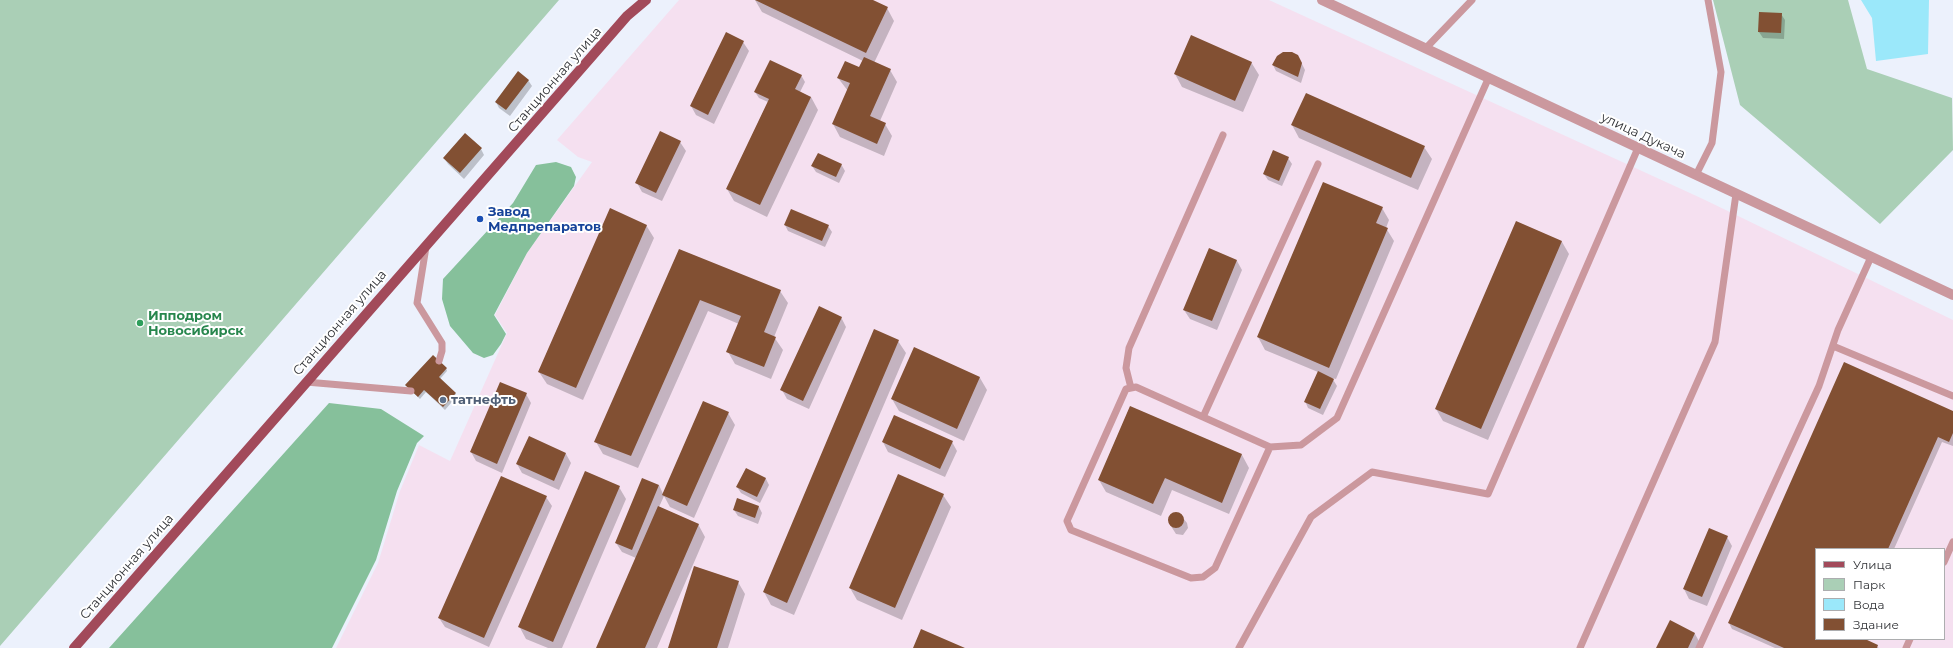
<!DOCTYPE html>
<meta charset="utf-8">
<style>
body{margin:0}
#map{position:relative;width:1953px;height:648px;overflow:hidden;background:#ecf1fc;font-family:Montserrat,sans-serif}
canvas{display:block}
.legend{position:absolute;left:1815px;top:548px;width:130px;height:92px;box-sizing:border-box;background:#fff;border:1px solid #acadaf;margin:0;padding:5px 7px;list-style:none;font-size:12px;color:#303236}
.legend li{display:flex;align-items:center;gap:8px;height:20px}
.legend b{width:20px;border:1px solid #acadaf}
</style>
<div id="map">
<canvas width="1953" height="648"></canvas>
<ul class="legend">
<li><b style="height:5px;background:#a24a5a"></b>Улица</li>
<li><b style="height:11px;background:#aacfb6"></b>Парк</li>
<li><b style="height:11px;background:#9be8fa"></b>Вода</li>
<li><b style="height:11px;background:#825033"></b>Здание</li>
</ul>
</div>
<script>
const context = document.querySelector('canvas').getContext('2d');
context.lineJoin = 'round';
function fillPath(path, color) { context.fillStyle = color; context.fill(path, 'evenodd'); }
const poly = rows => new Path2D(rows.map(r => 'M' + r).join(''));
function strokePath(path, color, width, dash) { context.strokeStyle = color; context.lineWidth = width; context.lineCap = dash ? 'butt' : 'round'; context.setLineDash(dash || []); context.stroke(path); }
function write(font, color, halo, rows, align = 'center') {
  context.font = font + ' Montserrat,sans-serif'; context.lineWidth = 4; context.setLineDash([]); context.textBaseline = 'middle'; context.strokeStyle = halo; context.fillStyle = color; for (const [text, x, y, turn = 0] of rows) {
    context.save(); context.translate(x, y); context.rotate((+turn || 0) * Math.PI / 180); context.textAlign = isNaN(turn) ? turn : align; if (halo) context.strokeText(text, 0, 0); context.fillText(text, 0, 0); context.restore();
  }
}
fillPath(poly([
 [679,0,1269,0,1703,199,1953,320,1953,648,336,648,378,563,400,491,419,445,450,461,507,333,495,315,527,253,592,162,578,157,557,140],
 [1816,549,1944,549,1944,639,1816,639]
]), '#f5e0f0');
fillPath(poly([
 [0,0,559,0,0,646],
 [1713,0,1848,0,1867,69,1952,98,1953,150,1880,224,1740,105]
]), '#aacfb6');
fillPath(poly([
 [556,162,571,167,576,177,574,186,527,253,494,315,506,334,501,344,493,355,484,358,473,353,450,326,442,299,443,279,513,203,536,165],
 [329,403,381,409,424,436,417,443,397,491,376,560,332,648,109,648]
]), '#86c09b');
fillPath(poly([
 [1861,0,1929,0,1928,54,1876,61,1872,18]
]), '#9be8fa');
fillPath(poly([
 [755,0,870,0,887,8,894,21,874,63,890,70,897,82,880,121,885,124,892,136,884,156,840,137,833,124,848,91,838,78,860,68,863,61,762,12],
 [1781,14,1785,20,1784,39,1763,38,1759,32],
 [743,42,749,51,714,124,696,115,691,106],
 [1251,62,1259,75,1243,112,1182,87,1175,74],
 [1301,62,1305,70,1301,83,1276,71,1273,65],
 [801,75,805,82,800,92,811,97,818,110,767,217,734,201,727,189,768,102,759,98,755,92],
 [528,80,532,86,510,116,499,108,496,102],
 [1292,125,1424,147,1432,159,1418,190,1299,138],
 [680,142,686,151,662,201,642,192,637,183],
 [481,149,484,155,464,179,448,164,444,158],
 [1288,158,1292,164,1282,186,1268,180,1264,174],
 [841,164,845,171,839,183,816,172,812,166],
 [1382,208,1389,220,1386,228,1394,241,1336,379,1332,378,1337,386,1323,415,1308,408,1305,401,1318,372,1265,350,1258,337],
 [1517,222,1562,242,1569,254,1488,440,1443,421,1436,409],
 [646,225,654,238,583,400,547,384,539,372],
 [785,225,828,226,832,232,825,247,788,231],
 [1209,249,1237,261,1242,270,1217,330,1190,319,1184,310],
 [680,250,780,291,788,303,774,337,783,350,771,379,735,364,728,352,739,324,708,311,638,468,603,454,596,442],
 [841,317,846,327,809,409,787,399,782,390],
 [898,341,906,353,794,615,771,605,764,592],
 [915,348,980,378,987,390,964,441,899,411,892,399],
 [446,368,447,371,440,379,457,396,445,410,426,392,420,399,406,385],
 [526,394,531,403,502,473,476,461,471,452],
 [1130,407,1242,455,1249,468,1229,514,1172,490,1161,516,1106,492,1099,480],
 [1953,412,1953,446,1942,442,1894,549,1816,549,1816,639,1862,639,1879,648,1775,648,1732,629,1729,623],
 [728,413,735,425,694,518,670,507,664,496,659,507,698,524,705,537,657,648,597,648,636,558,622,552,616,543,659,485,663,494],
 [883,442,952,442,957,451,945,477,888,452],
 [566,454,571,463,559,490,522,473,517,464],
 [746,469,766,479,769,485,760,503,741,493,737,487],
 [619,487,626,499,562,648,548,648,526,639,519,626],
 [943,495,951,507,902,620,857,600,850,588],
 [546,497,552,506,489,647,445,627,439,618],
 [738,499,759,507,762,513,758,524,738,516,734,510],
 [1173,513,1179,513,1187,523,1188,528,1183,535,1176,534,1169,523,1169,518],
 [1727,537,1732,546,1707,606,1689,599,1684,589],
 [738,582,745,594,728,648,669,648],
 [1671,622,1695,634,1700,643,1698,648,1657,648]
]), '#0003');
fillPath(poly([
 [755,0,873,0,888,7,866,53],
 [1759,12,1782,13,1781,33,1758,32],
 [726,32,744,41,708,115,690,106],
 [1191,35,1252,62,1235,101,1174,74],
 [1283,52,1292,52,1298,55,1302,63,1298,77,1272,65,1277,56],
 [864,57,891,69,870,116,886,123,877,144,832,124,850,83,837,78,845,61,859,67],
 [770,60,802,75,795,89,811,97,760,205,726,189,769,99,754,92],
 [518,71,529,80,506,110,495,102],
 [1306,93,1425,146,1411,178,1291,125],
 [660,131,681,141,656,193,635,183],
 [465,133,482,148,460,173,443,158],
 [1273,150,1289,157,1279,181,1263,174],
 [818,153,842,164,836,177,811,166],
 [1323,182,1383,207,1376,223,1388,228,1329,368,1257,337],
 [610,208,647,225,576,388,538,372],
 [791,209,829,225,822,241,784,225],
 [1516,221,1562,241,1481,429,1435,409],
 [1209,248,1237,260,1212,321,1183,310],
 [679,249,781,290,764,332,776,337,764,367,726,352,741,316,700,300,631,456,594,442],
 [819,306,842,317,803,401,780,390],
 [874,329,899,340,787,603,763,592],
 [914,347,980,377,957,429,891,399],
 [433,355,447,368,439,377,456,393,443,407,424,390,418,397,405,385],
 [1844,362,1953,411,1953,433,1949,442,1938,437,1888,549,1816,549,1816,639,1865,639,1878,645,1877,648,1784,648,1728,623],
 [1318,371,1334,379,1320,409,1304,402],
 [500,382,527,393,497,464,470,452],
 [703,401,729,412,687,506,662,495],
 [1130,406,1242,454,1222,503,1165,478,1153,504,1098,480],
 [894,415,953,441,940,469,882,442],
 [529,436,566,453,554,481,516,464],
 [746,468,766,478,757,497,736,487],
 [585,471,620,486,553,642,518,627],
 [898,474,944,494,895,608,849,588],
 [501,476,547,496,484,638,438,618],
 [642,478,659,485,632,550,615,543],
 [737,498,759,506,755,518,733,510],
 [658,506,699,524,645,648,596,648],
 '1168 520a8 8 0 1 1 16 0a8 8 0 1 1-16 0Z',
 [1709,528,1728,536,1702,597,1683,589],
 [694,566,739,581,717,648,668,648],
 [1670,620,1695,633,1688,648,1656,648],
 [921,629,965,648,913,648]
]), '#825033');
strokePath(poly([
 [1426,48,1472,0],
 [1696,175,1712,143,1721,72,1708,0],
 [426,247,417,303,442,343,442,351,439,361],
 [1833,346,1953,396],
 [306,382,411,391],
 [1131,388,1126,368,1129,348,1223,135],
 [1203,417,1318,164],
 [1270,447,1215,568,1203,577,1191,578,1071,530,1067,521,1126,389,1136,387,1270,447,1301,445,1337,418,1489,77],
 [1944,562,1953,542],
 [1239,648,1311,517,1372,472,1488,494,1638,148],
 [1580,648,1715,342,1736,194],
 [1699,648,1819,386,1838,330,1871,257],
 [1906,648,1910,639]
]), '#cb989e', 7);
strokePath(poly([
 [1322,0,1953,295]
]), '#cb989e', 10);
strokePath(poly([
 [74,648,593,55,627,16,646,0]
]), '#a24a5a', 10);
for (const [x, y, r, color] of [
 [480,219,4,"#1a4fb4"],
 [140,323,4,"#2e9e5b"],
 [443,400,4,"#5c6f8a"]
]) { const dot = new Path2D(); dot.arc(x, y, r, 0, 2 * Math.PI); context.fillStyle = color; context.fill(dot); strokePath(dot, '#fff', 1.5); }
write('13px', '#303236', '#fff', [
 ["Станционная улица",555,80,-49],
 ["улица Дукача",1643,136,25],
 ["Станционная улица",340,323,-49],
 ["Станционная улица",127,567,-49]
]);
write('bold 13px', '#164399', '#fff', [
 ["Завод",488,212],
 ["Медпрепаратов",488,227]
], 'left');
write('bold 13px', '#27864d', '#fff', [
 ["Ипподром",148,316],
 ["Новосибирск",148,331]
], 'left');
write('bold 13px', '#4e5e75', '#fff', [
 ["татнефть",451,400]
], 'left');
</script>
